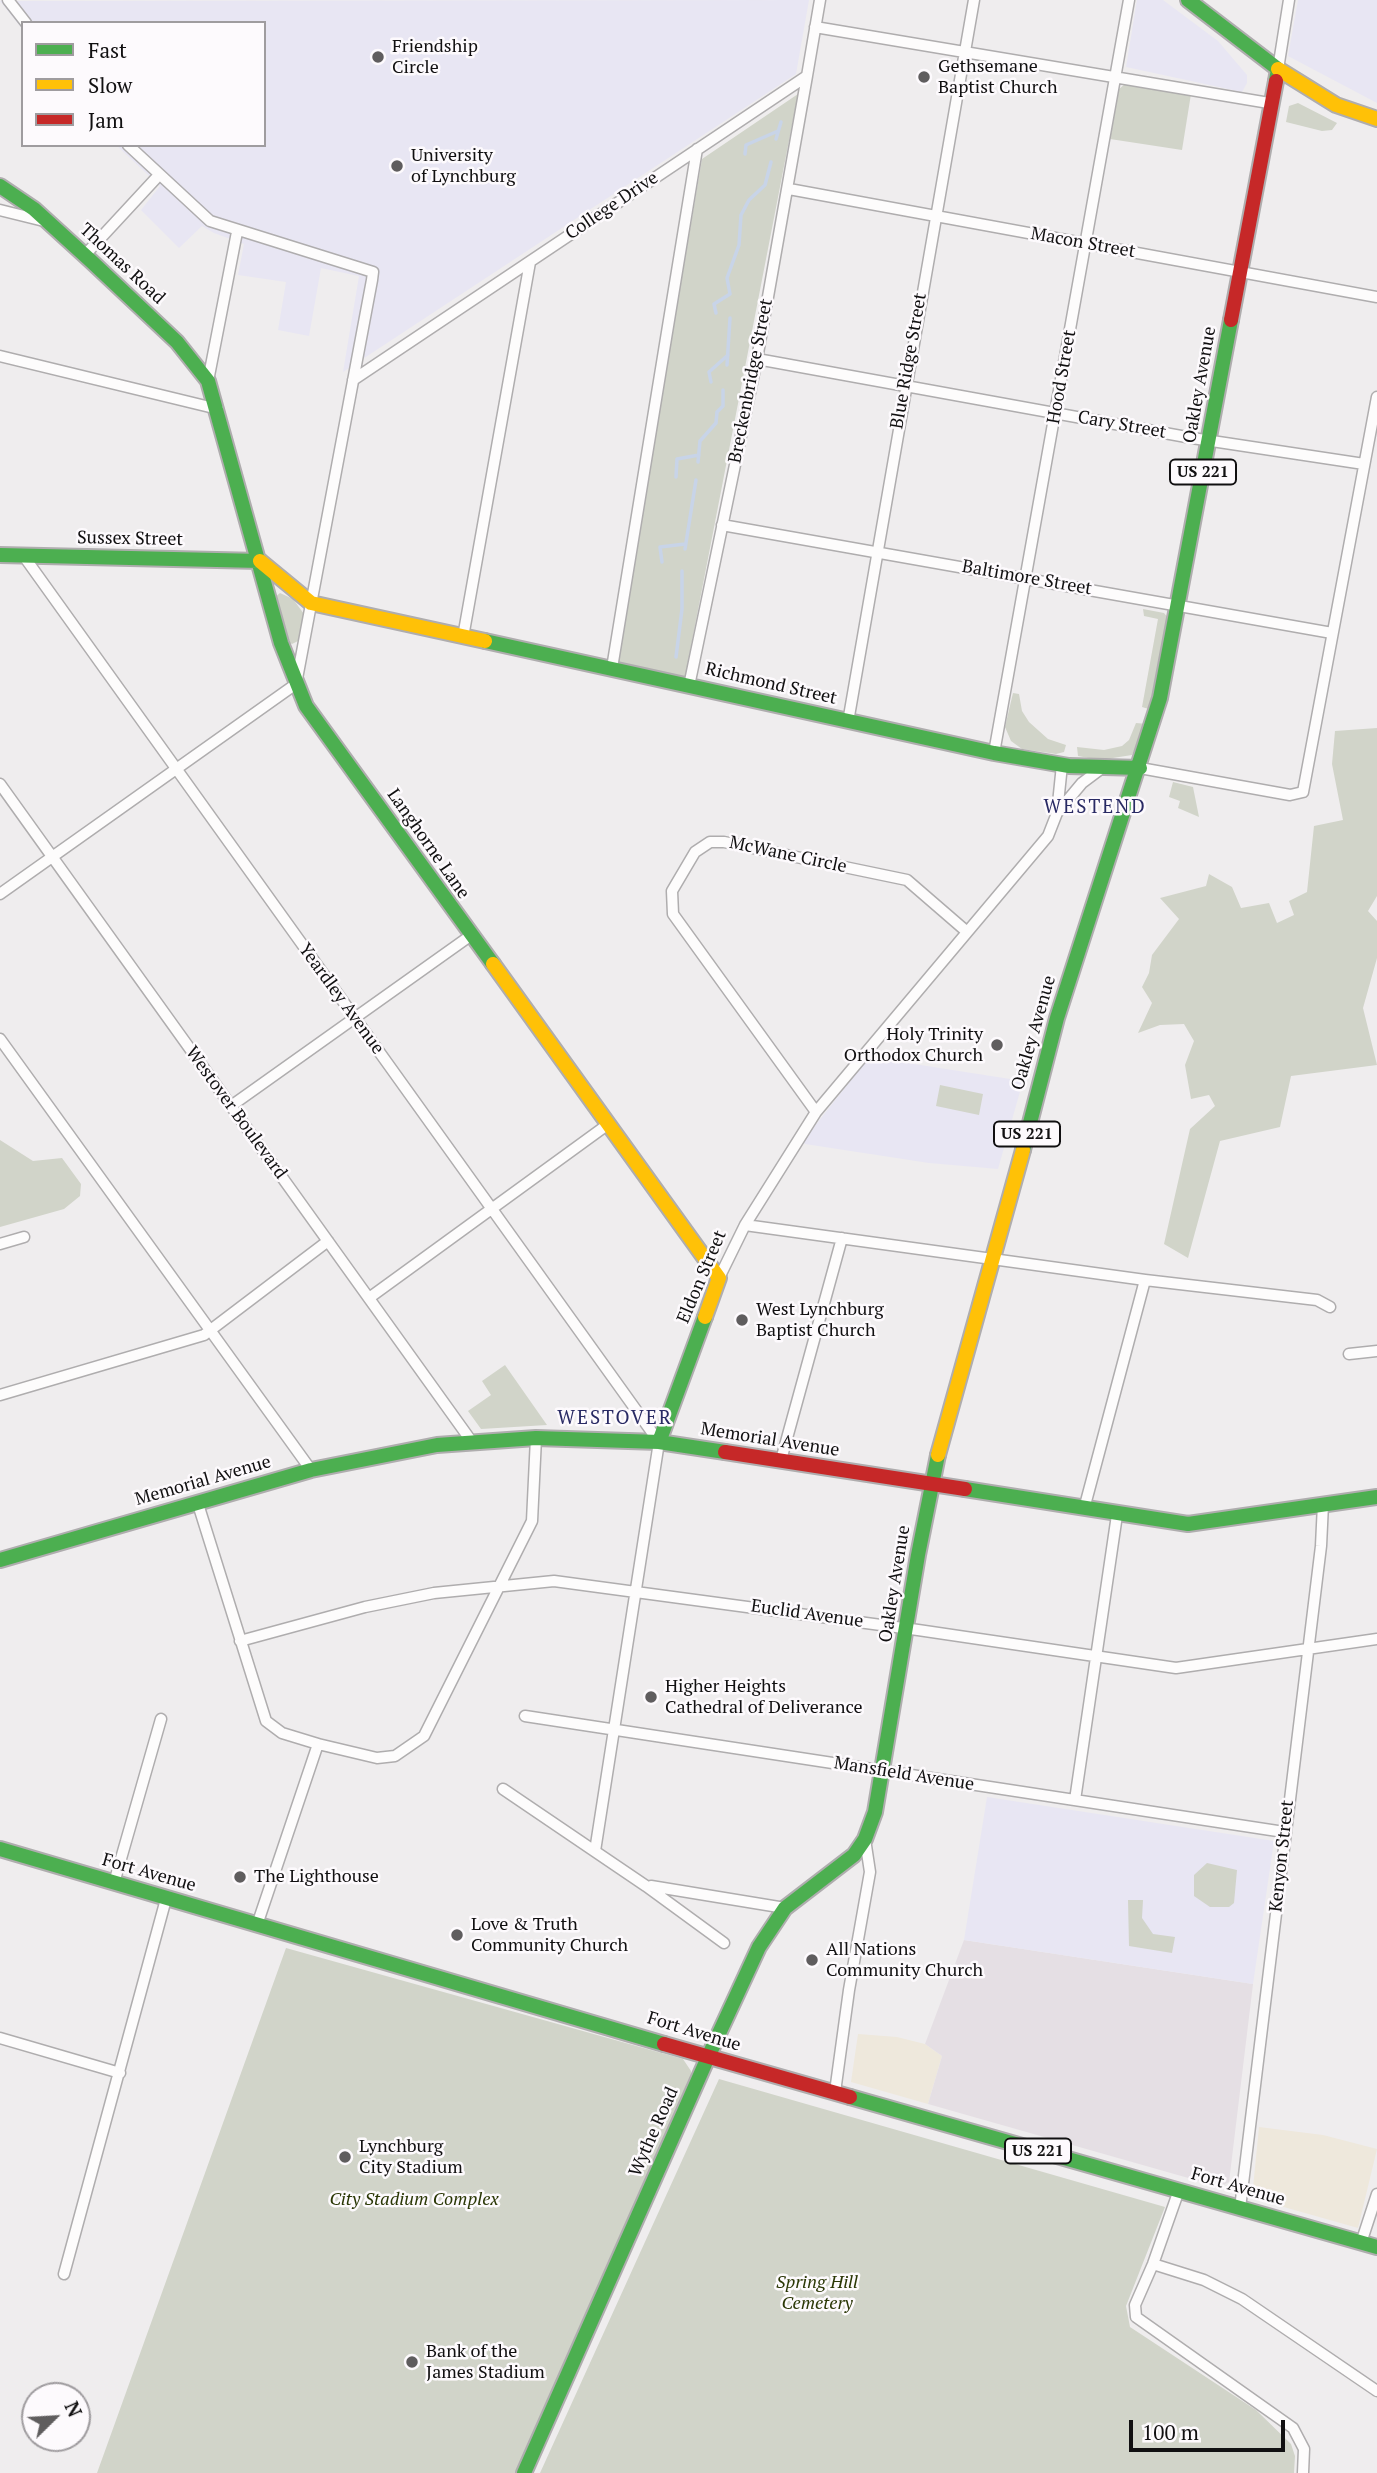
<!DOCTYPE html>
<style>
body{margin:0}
#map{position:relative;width:1377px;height:2473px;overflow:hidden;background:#efedee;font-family:"PT Serif",serif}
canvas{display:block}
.legend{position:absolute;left:21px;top:21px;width:245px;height:126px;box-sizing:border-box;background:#fdfafd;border:2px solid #9f9c9f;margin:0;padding:9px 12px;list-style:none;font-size:21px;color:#111011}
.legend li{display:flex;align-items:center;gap:14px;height:35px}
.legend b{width:35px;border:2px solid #9f9c9f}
.north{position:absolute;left:21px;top:2382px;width:70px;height:70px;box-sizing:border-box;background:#fdfafd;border:2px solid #9f9c9f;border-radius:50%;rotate:66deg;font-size:19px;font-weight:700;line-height:28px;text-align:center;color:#111011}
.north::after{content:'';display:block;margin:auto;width:24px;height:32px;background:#5f5d5e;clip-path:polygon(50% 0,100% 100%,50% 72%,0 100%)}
.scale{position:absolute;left:1129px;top:2420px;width:156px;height:32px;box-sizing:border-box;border:4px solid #111011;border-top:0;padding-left:9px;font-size:21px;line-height:24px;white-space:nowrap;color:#111011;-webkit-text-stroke:5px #fdfafd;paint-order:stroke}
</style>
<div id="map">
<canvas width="1377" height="2473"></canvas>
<ul class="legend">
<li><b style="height:9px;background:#4caf50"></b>Fast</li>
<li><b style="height:9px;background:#ffc107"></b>Slow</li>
<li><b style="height:9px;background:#c62828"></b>Jam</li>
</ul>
<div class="north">N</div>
<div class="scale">100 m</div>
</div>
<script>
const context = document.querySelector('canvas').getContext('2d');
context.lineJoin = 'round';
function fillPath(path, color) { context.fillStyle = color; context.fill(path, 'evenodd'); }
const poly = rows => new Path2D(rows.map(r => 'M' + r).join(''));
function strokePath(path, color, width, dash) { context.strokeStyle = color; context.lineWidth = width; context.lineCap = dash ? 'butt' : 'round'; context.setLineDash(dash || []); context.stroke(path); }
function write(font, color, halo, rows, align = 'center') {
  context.font = font + ' "PT Serif",serif'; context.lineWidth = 5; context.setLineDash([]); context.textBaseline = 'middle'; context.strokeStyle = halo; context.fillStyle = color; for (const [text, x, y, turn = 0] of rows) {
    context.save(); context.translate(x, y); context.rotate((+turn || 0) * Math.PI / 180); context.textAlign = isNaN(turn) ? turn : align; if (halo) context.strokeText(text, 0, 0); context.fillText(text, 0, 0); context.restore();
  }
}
fillPath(poly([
 [858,2034,897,2037,925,2044,942,2056,928,2104,851,2082],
 [1259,2127,1323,2135,1377,2149,1358,2228,1252,2198]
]), '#eee8dc');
fillPath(poly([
 [964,1940,1253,1984,1229,2182,1220,2187,928,2104,942,2056,925,2044]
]), '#e5dfe4');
fillPath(poly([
 [809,0,796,74,343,372,359,276,321,268,309,336,278,330,286,282,238,275,244,244,214,233,202,226,179,248,141,210,160,186,116,145,264,145,264,23,23,23,23,30,0,1],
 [1137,0,1163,0,1218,41,1247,75,1247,83,1242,92,1126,67],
 [1298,0,1377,0,1377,103,1288,56],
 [869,1057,1023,1081,998,1169,929,1163,805,1144,803,1141],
 [987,1797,1274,1841,1253,1984,964,1940]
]), '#e8e6f3');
fillPath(poly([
 [1125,84,1191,94,1182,150,1110,139,1119,89],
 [798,94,685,677,616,664,702,159],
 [1298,103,1337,123,1332,130,1322,131,1286,122,1289,106],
 [280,593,293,599,304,614,300,640,292,644,288,642,275,597],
 [1143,609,1164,613,1169,619,1152,710,1142,707,1158,619,1144,616],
 [1013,693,1019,694,1022,711,1029,722,1048,739,1066,745,1064,752,1056,754,1022,749,1011,741,1005,727],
 [1136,723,1147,724,1132,755,1100,760,1078,756,1077,747,1104,750,1122,746,1129,740],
 [1377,728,1377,896,1368,911,1377,921,1377,958,1363,1008,1377,1065,1291,1076,1280,1127,1220,1141,1188,1258,1164,1244,1190,1129,1215,1106,1209,1095,1191,1099,1185,1065,1194,1041,1184,1024,1160,1025,1138,1033,1152,1003,1142,987,1149,973,1152,955,1179,919,1160,898,1206,886,1209,874,1232,887,1241,908,1269,903,1277,923,1294,915,1289,901,1307,892,1314,826,1343,820,1332,764,1335,731],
 [1173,782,1193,787,1199,817,1178,808,1180,801,1169,797],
 [940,1085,983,1094,979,1115,936,1106],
 [0,1140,33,1161,62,1158,81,1184,80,1196,64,1209,0,1227],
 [505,1365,547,1425,481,1429,468,1411,491,1395,482,1381],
 [1207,1863,1237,1870,1234,1903,1229,1907,1210,1907,1194,1896,1194,1875],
 [1128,1900,1143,1900,1142,1918,1153,1934,1175,1937,1172,1953,1129,1946],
 [286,1948,683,2059,691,2071,691,2086,517,2473,97,2473],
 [719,2079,1165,2207,1126,2306,1130,2327,1256,2410,1291,2444,1295,2456,1294,2473,540,2473]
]), '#d1d4c9');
strokePath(poly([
 [776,139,781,122],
 [745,154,746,145,778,131],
 [716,313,714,304,730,294,727,278,739,245,741,215,749,200,765,185,771,162],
 [727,365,730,318],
 [711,382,709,372,728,355],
 [698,462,700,441,716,423,717,412,723,406,723,390],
 [676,477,677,459,699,455],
 [685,549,696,480],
 [662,562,660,547,685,544],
 [676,657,682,609,682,571]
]), '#c8d4e8', 3.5);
const street = poly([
 [8,0,26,23],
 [815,27,1269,103],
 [1278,69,1289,0],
 [789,189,1377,297],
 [0,210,44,221],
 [84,256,159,175],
 [0,356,218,409],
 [757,359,1192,438,1364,464],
 [353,380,807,76,820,0],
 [208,381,237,232],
 [722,525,1332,633],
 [23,555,659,1442,595,1851],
 [463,637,530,262],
 [612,668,697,149],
 [689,686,757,359,807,76],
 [848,722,974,0],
 [994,753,1129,0],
 [1140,768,1290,795,1303,792,1377,397],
 [0,784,472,1442],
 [1057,813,1082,783,1102,768],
 [0,894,296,684,372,280,373,272,210,221,128,145],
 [0,1039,311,1470],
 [231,1106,470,936],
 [816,1112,673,914,672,891,695,852,710,842,724,842,907,880,966,931],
 [745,1225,1145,1280,1317,1300,1330,1307],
 [0,1244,24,1237],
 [719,1278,745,1225,816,1112,1048,836,1057,813,1062,765],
 [369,1298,607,1125],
 [1349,1354,1377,1351],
 [0,1395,204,1335,328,1241],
 [781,1460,842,1238],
 [198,1504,266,1721,282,1733,318,1744,377,1758,395,1756,424,1736,532,1521,536,1438],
 [1084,1509,1145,1280],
 [240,1641,365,1607,434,1593,554,1581,918,1630,1176,1668,1377,1639],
 [525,1716,1284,1832],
 [503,1789,646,1886,724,1943],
 [1075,1800,1117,1515],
 [114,1883,161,1719],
 [651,1886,785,1908],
 [257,1925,318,1744],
 [0,2038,120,2073],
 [835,2092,849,1990,870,1872,865,1839],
 [1179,2190,1153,2264,1135,2305,1136,2317,1293,2428,1304,2449,1303,2473],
 [1240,2208,1321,1546,1323,1504],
 [1361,2243,1377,2194],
 [1153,2264,1204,2280,1242,2299,1377,2391],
 [64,2274,166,1899]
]);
const fast = poly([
 [1188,0,1278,69,1276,81],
 [0,186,34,209,91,261,177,342,208,381,281,643,306,706,493,964],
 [0,555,260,561],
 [485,641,994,753,1069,766,1140,768],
 [1023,1150,1057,1018,1160,698,1231,320],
 [659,1442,705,1317],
 [965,1489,1188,1524,1377,1497],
 [0,1560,311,1470,437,1445,536,1438,659,1442,725,1452],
 [0,1849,664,2044],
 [709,2055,759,1947,785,1908,854,1855,865,1839,875,1812,918,1555,938,1455],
 [850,2097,1377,2247],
 [524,2473,709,2055]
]);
const slow = poly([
 [1278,69,1336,105,1377,119],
 [260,561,311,603,485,641],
 [493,964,719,1278,705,1317],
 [938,1455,1023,1150]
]);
const jam = poly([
 [1231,320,1276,81],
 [725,1452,965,1489],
 [664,2044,850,2097]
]);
strokePath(street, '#afadae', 13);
strokePath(fast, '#afadae', 18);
strokePath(slow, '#afadae', 18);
strokePath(jam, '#afadae', 18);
strokePath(street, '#fdfcfc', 10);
strokePath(fast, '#4caf50', 14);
strokePath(slow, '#ffc107', 14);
strokePath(jam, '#c62828', 14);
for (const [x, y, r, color] of [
 [378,57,7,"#5f5d5e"],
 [924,77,7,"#5f5d5e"],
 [397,166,7,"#5f5d5e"],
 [997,1045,7,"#5f5d5e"],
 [742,1320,7,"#5f5d5e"],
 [651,1697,7,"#5f5d5e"],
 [240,1877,7,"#5f5d5e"],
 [457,1935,7,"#5f5d5e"],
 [812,1960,7,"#5f5d5e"],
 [345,2157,7,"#5f5d5e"],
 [412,2362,7,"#5f5d5e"]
]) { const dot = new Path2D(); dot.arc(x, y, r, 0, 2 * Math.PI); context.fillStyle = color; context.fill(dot); strokePath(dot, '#fdfafd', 2.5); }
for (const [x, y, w] of [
 [1203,472,66],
 [1027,1134,66],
 [1038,2151,66]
]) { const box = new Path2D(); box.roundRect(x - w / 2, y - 12.5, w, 25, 5); context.fillStyle = '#fdfafd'; context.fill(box); strokePath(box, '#111011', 2); }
write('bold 16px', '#111011', null, [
 ["US 221",1203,472],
 ["US 221",1027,1134],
 ["US 221",1038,2151]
]);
write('18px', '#111011', '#fdfafd', [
 ["Friendship",392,47],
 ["Circle",392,68],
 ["Gethsemane",938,67],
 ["Baptist Church",938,88],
 ["University",411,156],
 ["of Lynchburg",411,177],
 ["Holy Trinity",983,1035,"right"],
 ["Orthodox Church",983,1056,"right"],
 ["West Lynchburg",756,1310],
 ["Baptist Church",756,1331],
 ["Higher Heights",665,1687],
 ["Cathedral of Deliverance",665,1708],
 ["The Lighthouse",254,1877],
 ["Love & Truth",471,1925],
 ["Community Church",471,1946],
 ["All Nations",826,1950],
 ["Community Church",826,1971],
 ["Lynchburg",359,2147],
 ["City Stadium",359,2168],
 ["Bank of the",426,2352],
 ["James Stadium",426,2373]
], 'left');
write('18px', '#111011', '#fdfafd', [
 ["College Drive",612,206,-34],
 ["Macon Street",1083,243,10],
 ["Thomas Road",122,264,43],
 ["Blue Ridge Street",909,361,-80],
 ["Hood Street",1062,377,-80],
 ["Breckenbridge Street",751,381,-79],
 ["Oakley Avenue",1200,385,-80],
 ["Cary Street",1122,425,10],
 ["Sussex Street",130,539,1],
 ["Baltimore Street",1027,578,10],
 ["Richmond Street",771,684,13],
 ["Langhorne Lane",428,844,55],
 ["McWane Circle",788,855,12],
 ["Yeardley Avenue",341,999,54],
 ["Oakley Avenue",1034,1033,-74],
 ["Westover Boulevard",236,1113,54],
 ["Eldon Street",702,1277,-67],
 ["Memorial Avenue",770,1440,9],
 ["Memorial Avenue",203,1481,-16],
 ["Oakley Avenue",895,1584,-81],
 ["Euclid Avenue",807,1614,8],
 ["Mansfield Avenue",904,1774,9],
 ["Kenyon Street",1282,1856,-84],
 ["Fort Avenue",149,1873,16],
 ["Fort Avenue",694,2032,17],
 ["Wythe Road",654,2132,-66],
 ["Fort Avenue",1238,2187,16]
]);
write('italic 18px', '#2a3705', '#fdfafd', [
 ["City Stadium Complex",414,2200],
 ["Spring Hill",817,2283],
 ["Cemetery",817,2304]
]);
context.letterSpacing = '2px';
write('19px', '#292a64', '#fdfafd', [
 ["WESTEND",1095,808],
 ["WESTOVER",615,1419]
]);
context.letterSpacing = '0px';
</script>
